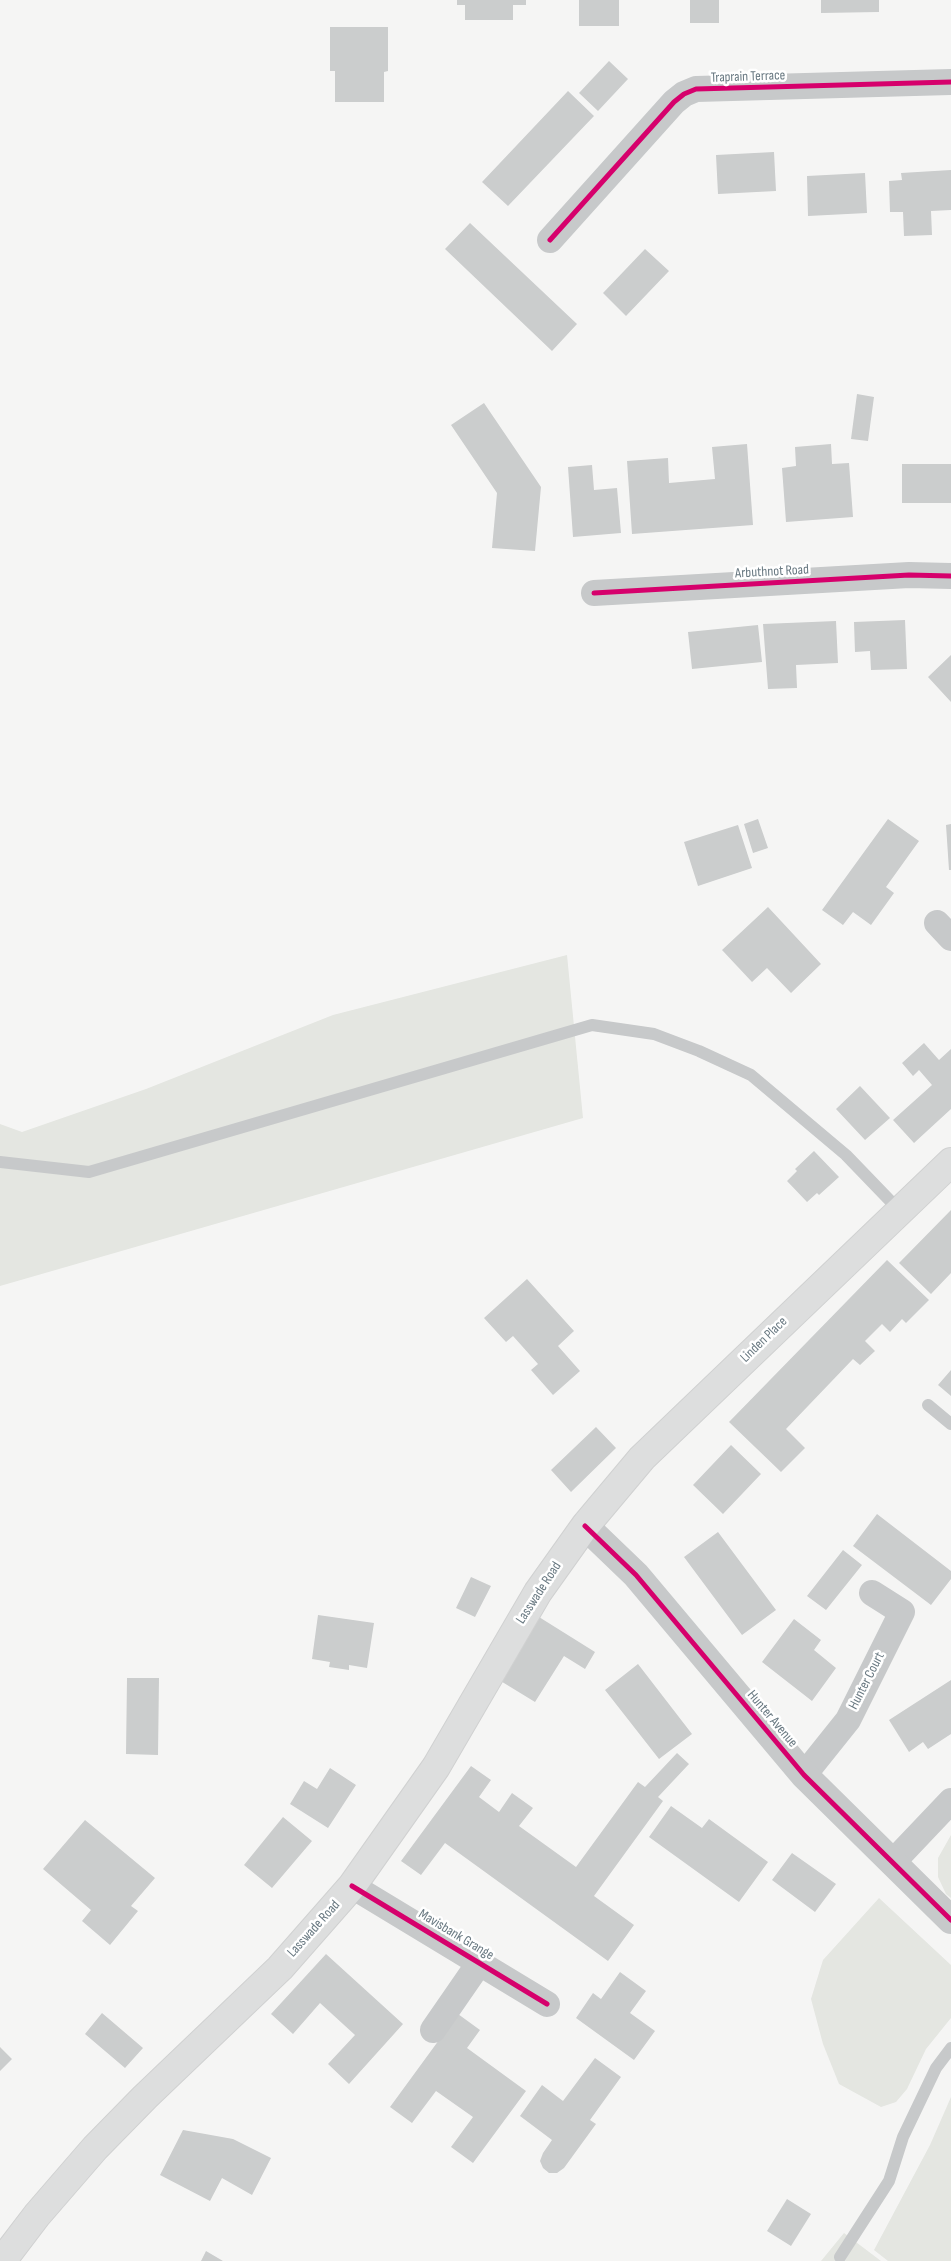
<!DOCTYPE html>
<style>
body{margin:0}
canvas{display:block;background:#f5f5f4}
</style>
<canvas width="951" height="2261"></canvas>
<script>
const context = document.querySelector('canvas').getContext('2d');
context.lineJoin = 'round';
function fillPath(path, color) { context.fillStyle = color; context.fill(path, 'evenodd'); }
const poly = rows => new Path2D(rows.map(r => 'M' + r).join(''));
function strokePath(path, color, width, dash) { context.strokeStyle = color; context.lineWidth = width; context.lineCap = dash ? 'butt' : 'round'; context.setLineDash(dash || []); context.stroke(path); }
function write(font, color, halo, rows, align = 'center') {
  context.font = font + ' "Sofia Sans Condensed",sans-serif'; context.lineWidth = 5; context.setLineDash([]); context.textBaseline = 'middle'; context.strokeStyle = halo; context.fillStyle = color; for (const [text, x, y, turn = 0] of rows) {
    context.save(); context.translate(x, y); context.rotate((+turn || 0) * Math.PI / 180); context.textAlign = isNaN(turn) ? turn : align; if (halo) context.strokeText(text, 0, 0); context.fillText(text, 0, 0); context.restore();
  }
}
fillPath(poly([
 [567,955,583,1118,0,1286,0,1124,22,1132,146,1089,333,1015],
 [951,1835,951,1898,946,1894,938,1877,938,1858],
 [879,1898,951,1965,951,2018,926,2049,907,2089,896,2102,881,2107,839,2084,823,2044,811,1999,823,1960],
 [951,2097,951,2261,888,2261,874,2250,930,2145],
 [844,2233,881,2261,821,2261]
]), '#e4e6e1');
fillPath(poly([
 [457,0,526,0,526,5,513,5,513,20,465,20,465,5,457,5],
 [579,0,619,0,619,26,579,26],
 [690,0,719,0,719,23,690,23],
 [821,0,879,0,879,12,821,13],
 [330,27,388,27,388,71,384,72,384,102,335,102,335,71,330,71],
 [609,61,628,79,598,111,579,93],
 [568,91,594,116,508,206,482,182],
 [774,152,776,191,718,194,716,155],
 [951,170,951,210,931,211,932,235,904,236,903,212,890,212,889,181,902,180,901,173],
 [865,173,867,213,808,216,807,176],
 [470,223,577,324,552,351,445,249],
 [645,249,669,271,626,316,603,293],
 [857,394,874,397,868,441,851,439],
 [484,403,541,487,535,551,492,548,497,493,451,425],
 [747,444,753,525,632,534,627,461,668,458,669,483,715,479,712,447],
 [831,444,832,464,849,463,853,517,786,522,782,468,796,466,795,447],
 [902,464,951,464,951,503,902,503],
 [592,465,594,490,617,488,621,533,573,537,568,467],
 [905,620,907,669,871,670,870,651,855,652,854,622],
 [836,621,838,663,796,665,797,688,768,689,763,624],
 [758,625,762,662,692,669,688,632],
 [951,655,951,702,928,677],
 [758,819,768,848,753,853,744,824],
 [888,819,919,841,886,887,894,893,871,925,853,912,843,925,822,910],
 [951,824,951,870,949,870,946,825],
 [738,825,752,868,698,886,684,842],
 [768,907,821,964,791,993,767,968,752,982,722,950],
 [924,1043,939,1060,951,1049,951,1109,914,1143,893,1120,932,1085,919,1070,913,1076,902,1063],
 [860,1086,890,1118,865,1140,836,1109],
 [814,1151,839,1177,819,1195,817,1193,807,1202,787,1181,797,1171,795,1169],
 [951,1210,951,1273,931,1294,899,1263],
 [887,1260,929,1300,906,1323,902,1319,890,1332,882,1324,865,1341,875,1351,860,1365,853,1359,786,1429,805,1448,781,1472,729,1422],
 [527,1279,574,1331,558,1346,580,1371,553,1395,531,1370,538,1364,513,1336,506,1342,484,1318],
 [951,1370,951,1396,938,1385],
 [596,1427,616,1448,571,1492,551,1470],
 [731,1445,761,1474,723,1514,693,1485],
 [877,1514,951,1571,951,1579,931,1605,853,1546],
 [718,1532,776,1610,742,1635,684,1557],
 [843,1550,862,1565,826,1610,807,1596],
 [471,1577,491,1586,475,1617,456,1608],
 [318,1615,374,1623,367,1668,349,1665,349,1670,329,1667,330,1662,312,1659],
 [539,1617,595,1652,585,1669,564,1656,535,1702,499,1680],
 [794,1619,821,1640,814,1650,836,1668,812,1701,762,1662],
 [638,1664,692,1734,659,1759,605,1690],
 [127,1678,159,1678,158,1755,126,1754],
 [951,1680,951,1734,928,1749,923,1742,909,1752,889,1720],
 [677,1753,689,1764,658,1797,663,1801,594,1896,634,1925,608,1961,445,1843,421,1875,401,1861,471,1766,491,1780,479,1797,499,1812,512,1793,533,1808,519,1826,576,1867,638,1782,645,1787],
 [330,1768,356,1785,328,1828,290,1804,304,1781,317,1789],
 [671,1806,702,1828,709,1819,768,1862,739,1902,649,1837],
 [283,1817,312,1841,272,1888,244,1865],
 [85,1820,155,1878,131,1906,138,1911,110,1945,82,1921,91,1910,43,1869],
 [792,1853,836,1884,815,1912,772,1880],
 [326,1954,403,2024,349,2084,328,2064,355,2035,320,2003,293,2034,271,2014],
 [620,1972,646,1991,630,2013,655,2031,634,2060,576,2018,593,1993,601,1999],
 [102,2013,143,2048,125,2068,85,2034],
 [458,2014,480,2030,467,2048,526,2091,473,2163,451,2147,473,2117,436,2091,412,2123,390,2107],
 [0,2047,12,2059,0,2071],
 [595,2058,621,2077,590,2120,596,2124,564,2168,557,2173,549,2173,543,2168,540,2161,543,2153,552,2140,520,2116,542,2085,563,2101],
 [183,2130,233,2139,271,2158,252,2195,222,2178,210,2201,160,2175],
 [787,2199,811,2214,791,2246,767,2231],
 [206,2251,223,2261,201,2261]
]), '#cbcdcd');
const primary = poly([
 [2,2261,37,2215,95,2148,145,2097,280,1968,352,1886,436,1767,538,1592,585,1526,642,1458,951,1162]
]);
strokePath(primary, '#d0d1d1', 30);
strokePath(poly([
 [0,1162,89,1172,592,1025,654,1034,699,1051,751,1075,846,1155,899,1210],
 [928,1405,951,1424],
 [840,2257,889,2181,903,2137,936,2068,951,2048]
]), '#c7c9ca', 12);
strokePath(poly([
 [550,240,674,102,684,94,696,89,951,82],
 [594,593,909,575,951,576],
 [937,923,951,938],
 [804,1775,848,1720,902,1612,872,1593],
 [893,1862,951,1801],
 [352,1886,547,2004],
 [433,2030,480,1962]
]), '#c7c9ca', 26);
strokePath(poly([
 [585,1526,636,1575,804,1775,951,1920]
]), '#c7c9ca', 28);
strokePath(primary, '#dddede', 28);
strokePath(poly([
 [550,240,674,102,684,94,696,89,951,82],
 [594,593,909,575,951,576],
 [585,1526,636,1575,804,1775,951,1920],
 [352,1886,547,2004]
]), '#d6006c', 5);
write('14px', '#687881', '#fff', [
 ["Traprain Terrace",748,77,-2],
 ["Arbuthnot Road",772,572,-3],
 ["Linden Place",764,1340,-44],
 ["Lasswade Road",539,1593,-57],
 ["Hunter Court",867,1681,-63],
 ["Hunter Avenue",772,1719,50],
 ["Lasswade Road",314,1929,-48],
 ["Mavisbank Grange",456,1935,31]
]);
</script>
